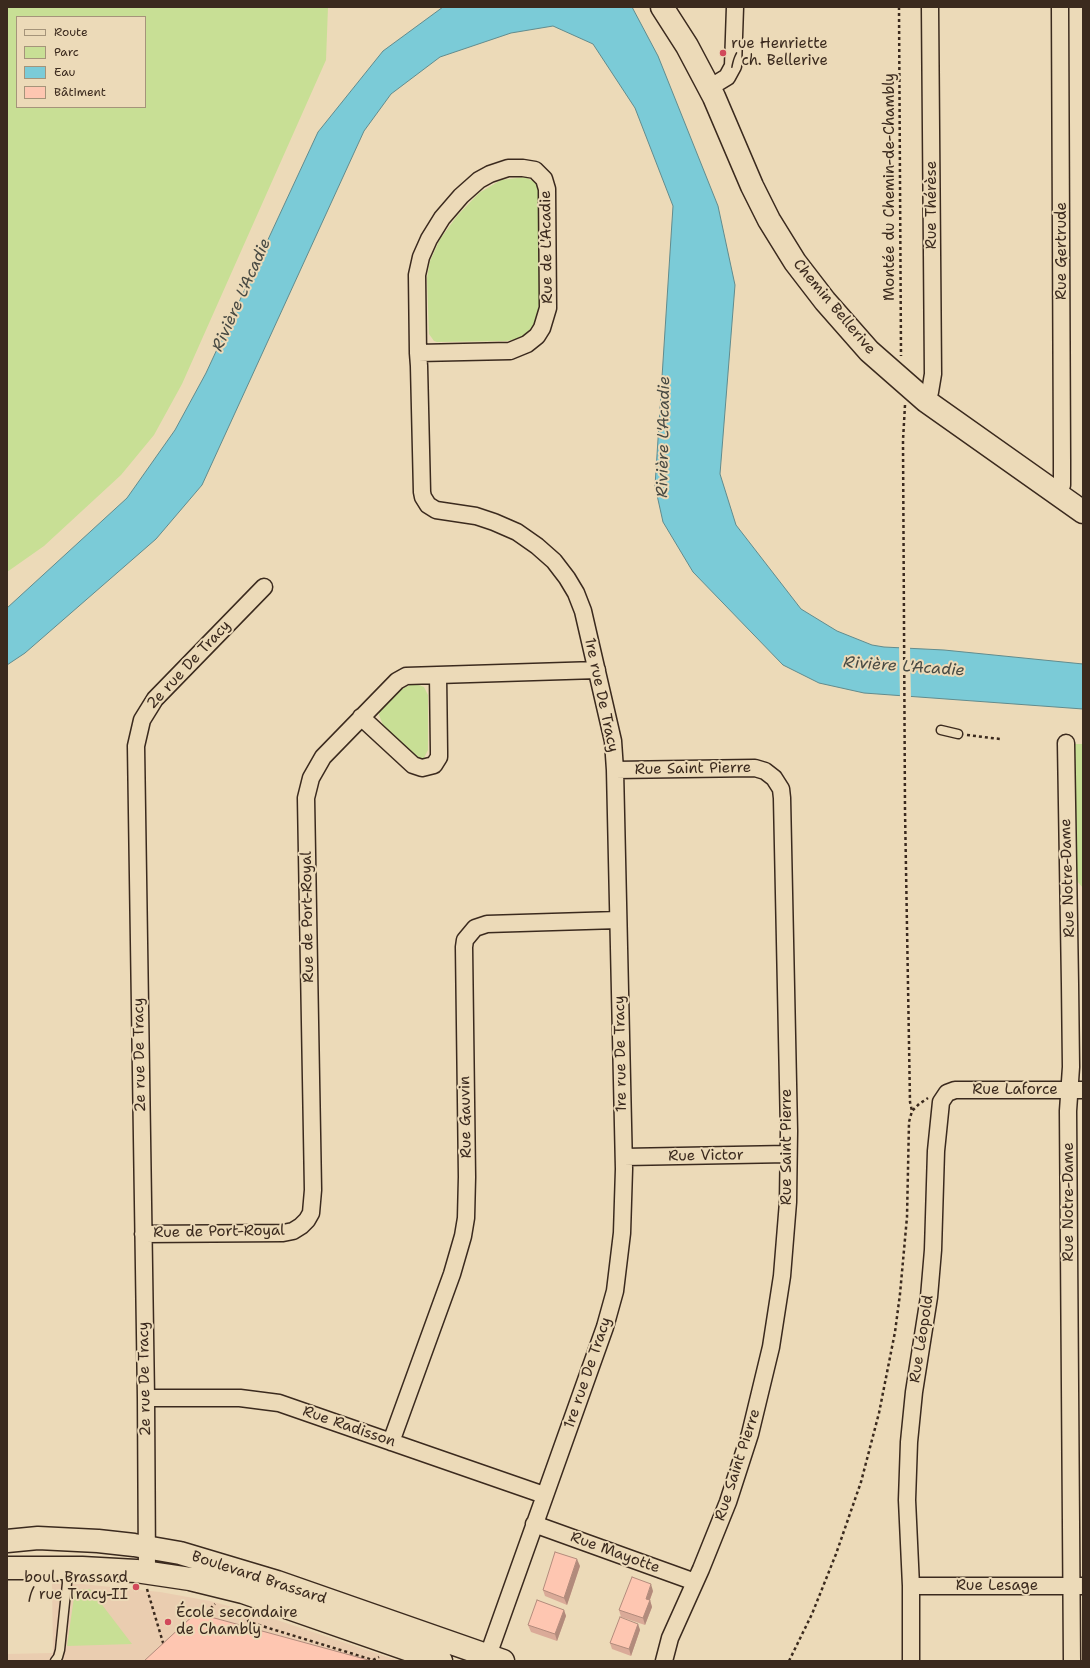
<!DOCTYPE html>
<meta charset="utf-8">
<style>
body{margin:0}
#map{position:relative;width:1090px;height:1668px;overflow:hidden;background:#ecdab8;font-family:"Shantell Sans",sans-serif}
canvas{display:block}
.frame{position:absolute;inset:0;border:8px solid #3b2a1e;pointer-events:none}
.legend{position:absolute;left:16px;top:16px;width:130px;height:92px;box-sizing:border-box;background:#ecdab8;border:1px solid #a5947a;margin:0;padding:5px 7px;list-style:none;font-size:12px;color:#3b2a1e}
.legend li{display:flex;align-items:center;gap:8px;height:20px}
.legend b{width:20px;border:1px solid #a5947a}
</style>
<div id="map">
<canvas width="1090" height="1668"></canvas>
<div class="frame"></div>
<ul class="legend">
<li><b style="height:5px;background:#ecdab8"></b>Route</li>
<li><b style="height:11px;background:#c8df95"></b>Parc</li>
<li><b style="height:11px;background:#7bcbd7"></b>Eau</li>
<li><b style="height:11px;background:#fec6b1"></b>Bâtiment</li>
</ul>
</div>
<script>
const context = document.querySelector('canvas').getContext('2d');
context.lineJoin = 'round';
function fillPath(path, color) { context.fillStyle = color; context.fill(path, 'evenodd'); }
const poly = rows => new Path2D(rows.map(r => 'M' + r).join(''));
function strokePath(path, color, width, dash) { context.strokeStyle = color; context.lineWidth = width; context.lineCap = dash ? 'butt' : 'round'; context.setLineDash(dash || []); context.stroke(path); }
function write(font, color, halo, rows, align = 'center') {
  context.font = font + ' "Shantell Sans",sans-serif'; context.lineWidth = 4; context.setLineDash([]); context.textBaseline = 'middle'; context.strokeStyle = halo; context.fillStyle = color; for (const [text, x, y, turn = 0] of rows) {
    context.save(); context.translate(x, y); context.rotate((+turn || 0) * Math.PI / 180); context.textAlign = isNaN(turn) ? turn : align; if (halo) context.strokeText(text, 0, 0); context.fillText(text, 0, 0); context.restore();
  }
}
fillPath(poly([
 [52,1584,82,1584,160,1592,210,1601,262,1615,399,1661,7,1661,7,1654,53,1653]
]), '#eacdb0');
fillPath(poly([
 [7,7,328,7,326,60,182,384,154,435,121,475,44,546,7,572],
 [17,17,145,17,145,107,17,107],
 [525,177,535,182,538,187,540,297,537,317,532,327,523,336,516,339,506,341,437,342,434,341,429,334,427,278,430,261,440,239,457,216,479,193,501,180],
 [416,684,424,687,428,695,428,750,424,758,420,759,416,757,383,725,379,715,379,712,398,691,410,685],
 [1075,744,1083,744,1083,888,1077,881,1076,874],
 [90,1589,132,1644,67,1646,75,1590]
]), '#c8df95');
const water = poly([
 [443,7,632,7,658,56,718,206,735,285,720,474,736,525,801,609,837,631,872,645,884,647,944,650,1083,664,1083,709,864,693,819,683,783,665,693,572,663,522,655,486,673,206,635,108,593,44,553,26,511,33,440,57,391,94,364,131,202,485,156,539,25,653,7,665,7,608,127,498,175,430,206,373,318,132,383,51,443,7]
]);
fillPath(water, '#7bcbd7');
strokePath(water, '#618b8d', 1);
fillPath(poly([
 [899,646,910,647,911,699,900,698]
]), '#ecdab8');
const lane = poly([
 [941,730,958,734],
 [55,1661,58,1657,60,1650,67,1583,66,1569]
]);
const street = poly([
 [709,88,727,77,733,66,735,7],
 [418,353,510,351,527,344,537,336,542,328,548,308,547,189,544,179,535,170,523,168,508,168,490,174,479,180,461,196,442,218,429,239,421,257,417,275,418,353,419,366,422,492,423,497,428,505,436,510,476,516,494,522,517,532,537,546,554,561,567,578,576,593,583,611,613,741,615,770,624,1169,622,1233,615,1291,605,1327,486,1661],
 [926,401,930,392,933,374,930,7],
 [1058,494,1062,485,1062,459,1060,7],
 [361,717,413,765,422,768,434,765,439,757,439,751,438,675],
 [1066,743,1070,984,1071,1067,1068,1111,1072,1661],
 [615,770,755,768,765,771,774,778,781,789,782,798,789,1131,788,1202,782,1276,771,1347,750,1434,728,1502,701,1569,670,1638,664,1661],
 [624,1157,788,1154],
 [143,1234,283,1233,293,1231,301,1226,307,1220,311,1213,313,1190,306,798,311,778,323,757,397,681,406,676,597,670],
 [146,1398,240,1398,279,1403,544,1495],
 [391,1442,452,1274,463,1236,466,1218,467,1177,464,947,465,940,475,928,487,924,618,920],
 [534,1524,695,1582],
 [147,1572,146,1398,136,746,142,720,155,699,264,587],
 [911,1586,1083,1586],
 [911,1661,911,1586,907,1500,909,1442,914,1392,929,1297,933,1250,936,1151,941,1102,947,1093,955,1090,1083,1090]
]);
const secondary = poly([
 [662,7,687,46,714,97,752,186,769,220,795,262,825,301,869,351,926,401,1083,512],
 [7,1541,38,1538,98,1541,134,1545,180,1553,277,1582,503,1661],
 [7,1568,82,1568,136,1571,190,1579,243,1592,441,1661]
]);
strokePath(lane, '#3b2a1e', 11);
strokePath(street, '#3b2a1e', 19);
strokePath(secondary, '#3b2a1e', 25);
strokePath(poly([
 [899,7,901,356],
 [905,405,903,440,905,810,910,1102,912,1111],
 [967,735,1000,739],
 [147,1589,164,1646],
 [241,1610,249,1622,373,1660,379,1657],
 [202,1617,215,1604],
 [789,1661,812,1614,836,1554,861,1482,879,1413,895,1332,900,1294,907,1217,909,1122,912,1111,919,1104,928,1098]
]), '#3b2a1e', 2.5, [3, 3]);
strokePath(lane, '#ecdab8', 8);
strokePath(street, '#ecdab8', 16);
strokePath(secondary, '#ecdab8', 22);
fillPath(poly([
 [580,1566,567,1605,545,1596,543,1590],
 [653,1591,650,1600,652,1607,645,1625,621,1617,619,1610],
 [564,1610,566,1616,557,1641,531,1632,528,1625],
 [638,1624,640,1630,631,1656,612,1649,610,1643]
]), '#daaa98');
fillPath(poly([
 [577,1559,580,1566,567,1605,564,1598],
 [651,1584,653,1591,649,1602,650,1600,652,1607,645,1625,643,1618,646,1599],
 [564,1610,566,1616,557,1641,555,1634],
 [638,1624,640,1630,631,1656,629,1649]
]), '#b28b7c');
const building = poly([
 [555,1552,577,1559,564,1598,543,1590,555,1552],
 [632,1577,651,1584,646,1599,650,1600,643,1618,619,1610,632,1577],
 [537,1600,564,1610,555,1634,528,1625,537,1600],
 [196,1613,372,1661,144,1661,196,1613],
 [620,1617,638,1624,629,1649,610,1643,620,1617]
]);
fillPath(building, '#fec6b1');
strokePath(building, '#b28b7c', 1);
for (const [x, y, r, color] of [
 [723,53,4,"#d1495b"],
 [136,1587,4,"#d1495b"],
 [168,1622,4,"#d1495b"]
]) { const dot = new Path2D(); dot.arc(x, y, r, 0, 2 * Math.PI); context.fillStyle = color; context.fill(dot); strokePath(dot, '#ecdab8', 1.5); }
write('15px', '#3b2a1e', '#ecdab8', [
 ["rue Henriette",731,44],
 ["/ ch. Bellerive",731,61],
 ["boul. Brassard",128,1578,"right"],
 ["/ rue Tracy-II",128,1595,"right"],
 ["École secondaire",176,1613],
 ["de Chambly",176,1630]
], 'left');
write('15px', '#3b2a1e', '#ecdab8', [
 ["Montée du Chemin-de-Chambly",890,187,-90],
 ["Rue Thérèse",932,205,-90],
 ["Rue de L'Acadie",547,247,-91],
 ["Rue Gertrude",1062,251,-90],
 ["Chemin Bellerive",834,307,50],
 ["2e rue De Tracy",189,665,-47],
 ["1re rue De Tracy",601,695,78],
 ["Rue Saint Pierre",693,769,-1],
 ["Rue Notre-Dame",1068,878,-92],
 ["Rue de Port-Royal",308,917,-91],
 ["1re rue De Tracy",621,1054,-91],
 ["2e rue De Tracy",140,1055,-91],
 ["Rue Laforce",1015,1090],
 ["Rue Gauvin",466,1117,-91],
 ["Rue Saint Pierre",787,1147,-90],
 ["Rue Victor",706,1156,-1],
 ["Rue Notre-Dame",1069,1202,-90],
 ["Rue de Port-Royal",219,1232,-1],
 ["Rue Léopold",922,1339,-81],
 ["1re rue De Tracy",588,1373,-71],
 ["2e rue De Tracy",145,1379,-91],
 ["Rue Radisson",349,1427,19],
 ["Rue Saint Pierre",738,1465,-72],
 ["Rue Mayotte",615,1553,20],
 ["Boulevard Brassard",259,1578,18],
 ["Rue Lesage",997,1586]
]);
write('italic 16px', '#484a43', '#ecdab8', [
 ["Rivière L'Acadie",242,295,-66],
 ["Rivière L'Acadie",664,437,-89],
 ["Rivière L'Acadie",904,667,4]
]);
</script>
